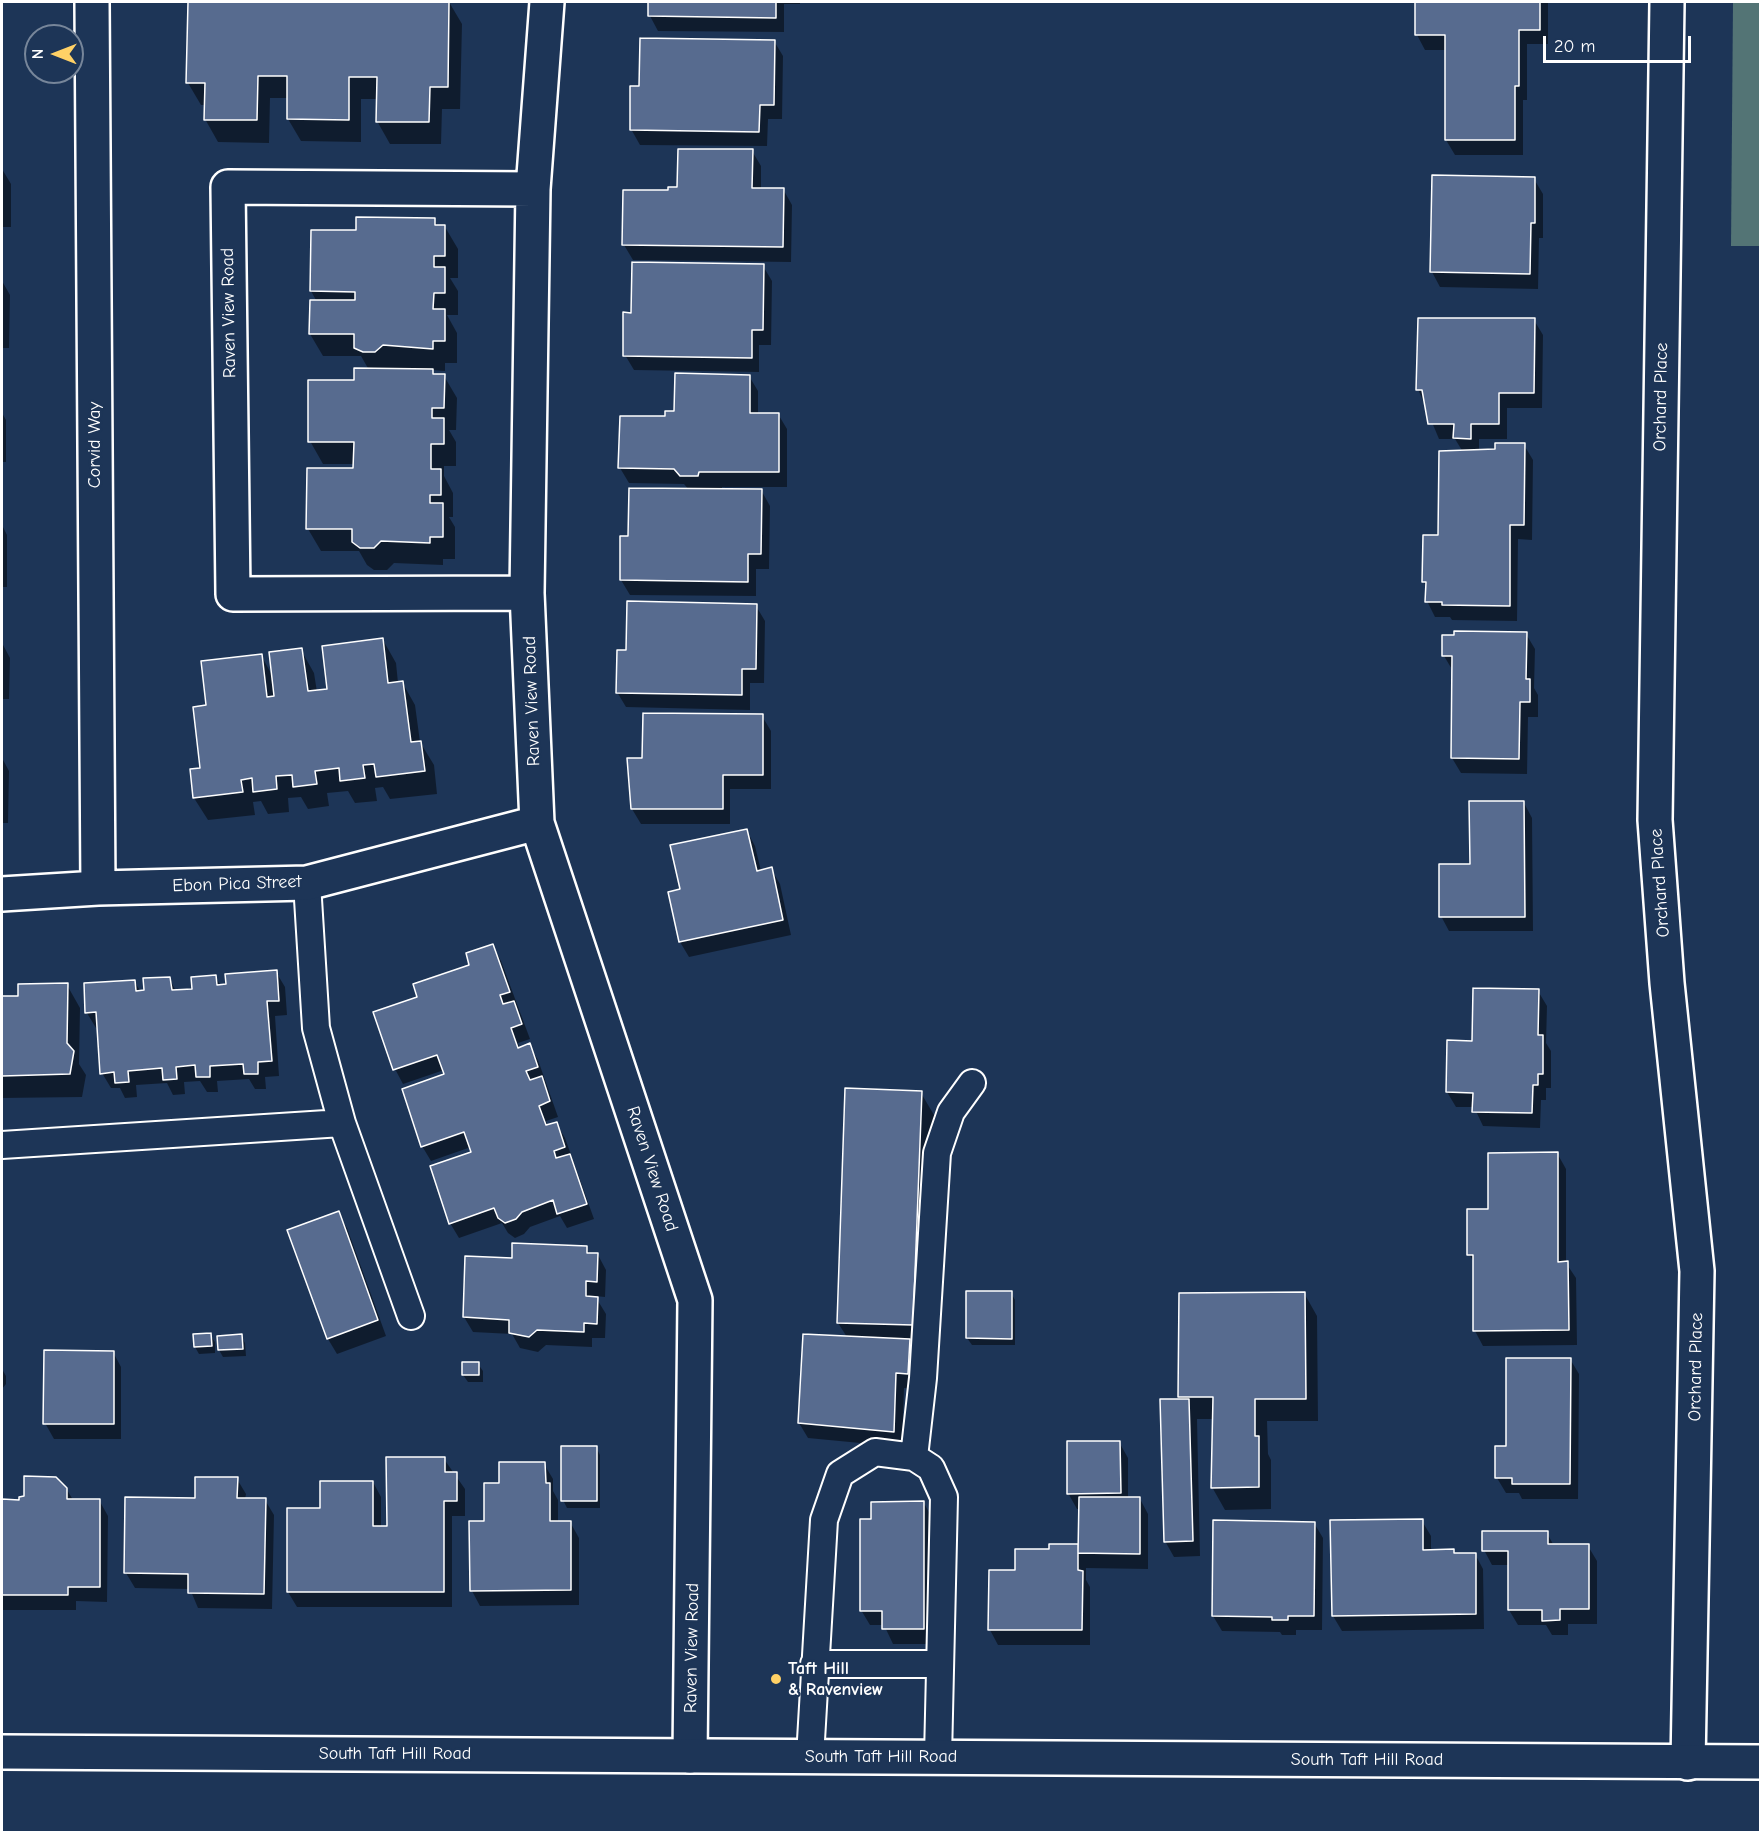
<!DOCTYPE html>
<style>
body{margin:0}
#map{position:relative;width:1762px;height:1834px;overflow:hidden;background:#1d3557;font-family:"Comic Neue",sans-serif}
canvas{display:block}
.frame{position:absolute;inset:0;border:3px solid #fff;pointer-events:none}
.north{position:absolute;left:24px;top:24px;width:60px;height:60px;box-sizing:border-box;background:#1d3557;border:2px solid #77869a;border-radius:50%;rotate:270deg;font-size:16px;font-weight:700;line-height:24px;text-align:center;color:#fff}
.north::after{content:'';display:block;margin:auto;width:21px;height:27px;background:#ffd166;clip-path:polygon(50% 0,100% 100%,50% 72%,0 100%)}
.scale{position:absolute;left:1543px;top:36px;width:148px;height:27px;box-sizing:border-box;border:3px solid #fff;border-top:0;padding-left:8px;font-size:18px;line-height:21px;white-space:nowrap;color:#fff;-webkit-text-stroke:4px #1d3557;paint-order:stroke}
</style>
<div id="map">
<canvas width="1762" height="1834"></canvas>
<div class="frame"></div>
<div class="north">N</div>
<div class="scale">20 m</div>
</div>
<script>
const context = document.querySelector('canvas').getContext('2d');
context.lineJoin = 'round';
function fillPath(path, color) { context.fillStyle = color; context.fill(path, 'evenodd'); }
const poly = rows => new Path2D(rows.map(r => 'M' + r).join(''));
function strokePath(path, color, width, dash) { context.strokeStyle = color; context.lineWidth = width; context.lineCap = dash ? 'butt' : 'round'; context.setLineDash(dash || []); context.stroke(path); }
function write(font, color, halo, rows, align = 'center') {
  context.font = font + ' "Comic Neue",sans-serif'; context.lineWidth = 4.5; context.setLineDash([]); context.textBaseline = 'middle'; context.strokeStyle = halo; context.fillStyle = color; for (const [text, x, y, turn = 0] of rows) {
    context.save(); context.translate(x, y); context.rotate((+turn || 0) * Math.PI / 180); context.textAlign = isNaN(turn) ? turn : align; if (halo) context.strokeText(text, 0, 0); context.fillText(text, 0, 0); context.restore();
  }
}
fillPath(poly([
 [1733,2,1760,2,1760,246,1731,246]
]), '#537475');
fillPath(poly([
 [189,2,449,2,462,24,460,109,442,109,441,144,390,144,377,121,378,99,361,99,361,142,301,141,288,119,288,98,270,98,269,143,218,142,205,119,206,105,201,105,188,83],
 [650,2,800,2,800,4,784,4,784,32,658,31,650,16],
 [1417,2,1548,2,1548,44,1527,44,1527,100,1523,100,1523,155,1455,155,1446,140,1446,50,1425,50,1417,35],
 [774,41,783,56,782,119,768,119,767,146,640,145,631,129,640,87],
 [2,55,3,58,2,112],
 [752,151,761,166,761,189,783,189,792,205,791,262,633,260,624,245,669,192],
 [2,169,11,184,11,227,2,227],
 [1433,177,1534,179,1543,194,1543,238,1539,238,1538,289,1440,287,1432,272],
 [434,219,438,227,445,227,458,249,458,278,450,278,458,291,458,315,447,315,457,333,457,363,445,363,445,371,432,370,435,376,444,376,457,398,456,430,449,430,456,442,456,466,444,466,444,476,453,493,453,517,449,517,455,527,455,559,443,559,443,565,394,563,387,570,374,570,367,565,359,551,321,551,308,529,354,470,354,464,323,464,310,441,356,382,369,370,361,356,323,356,310,334,317,302,311,291,358,232],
 [763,266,772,281,771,345,759,345,759,372,634,370,625,355,632,314],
 [2,281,10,295,9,348,2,348],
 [1534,320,1543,335,1542,408,1507,408,1507,439,1479,439,1479,451,1524,445,1533,460,1532,540,1518,539,1517,621,1452,620,1450,617,1435,617,1427,601,1427,588,1423,581,1463,452,1455,439,1439,439,1418,389],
 [749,376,758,391,758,414,778,414,787,429,787,487,722,487,722,490,761,490,770,506,769,569,756,569,756,596,630,595,621,580,630,538,689,490,684,484,629,483,620,468,666,418],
 [2,413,6,420,6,462,2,462],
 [2,525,7,535,7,587,2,587],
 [756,606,765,621,764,683,750,683,750,710,626,707,617,692,627,652],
 [1526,634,1535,649,1534,688,1538,695,1538,717,1528,717,1527,774,1461,773,1452,758,1453,671,1444,656],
 [383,640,396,663,398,683,402,682,415,705,420,742,434,765,437,794,390,799,383,787,375,788,377,801,355,803,348,791,327,793,329,806,308,809,301,797,288,798,289,812,268,814,261,801,253,802,255,815,208,820,194,798,202,769,208,707,261,655,273,677,301,650,314,673,317,692,329,691],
 [2,643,10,658,9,699,2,699],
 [762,716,771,731,771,789,730,789,730,824,641,824,632,809,644,760],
 [2,758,9,771,8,823,2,823],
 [1524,803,1532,818,1533,931,1449,931,1441,916,1471,866],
 [747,831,755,846,761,871,771,869,780,884,791,935,689,957,680,942,670,893,681,891],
 [493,946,501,961,530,1039,518,1043,520,1049,529,1045,538,1060,558,1117,546,1121,548,1126,556,1123,565,1138,594,1219,567,1228,560,1216,530,1227,524,1234,515,1238,508,1233,502,1223,459,1238,450,1223,473,1153,471,1147,431,1161,422,1146,446,1075,444,1070,403,1084,395,1069,419,998,471,965],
 [276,972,285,987,287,1015,275,1016,279,1076,265,1077,266,1089,255,1089,249,1079,217,1081,218,1092,207,1092,200,1081,184,1082,185,1094,173,1095,167,1083,136,1085,137,1097,125,1098,120,1088,111,1088,102,1073,99,1028,96,1028,87,1013,134,981,141,992,169,978,176,991,194,990,215,976,221,986],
 [67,985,80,1008,79,1064,86,1075,82,1097,2,1098,2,998,19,998],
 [1538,991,1547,1006,1546,1043,1551,1051,1551,1088,1546,1088,1546,1100,1541,1100,1540,1128,1483,1126,1474,1107,1456,1107,1447,1092,1474,1042],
 [921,1093,934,1115,925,1348,916,1389,904,1388,902,1447,808,1438,799,1423,847,1337,838,1323],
 [1557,1153,1566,1169,1566,1263,1576,1278,1577,1345,1483,1346,1475,1331,1475,1264,1469,1254,1489,1211],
 [338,1213,347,1228,386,1336,337,1354,328,1339,289,1231],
 [586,1247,590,1255,598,1255,606,1270,605,1297,595,1296,606,1314,605,1338,592,1338,592,1347,546,1345,538,1352,520,1348,512,1334,473,1332,464,1317,513,1259],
 [1011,1293,1015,1300,1015,1345,972,1345,967,1338],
 [1304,1293,1317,1316,1318,1421,1267,1421,1268,1454,1271,1460,1271,1509,1225,1510,1212,1487,1214,1419,1197,1419,1200,1556,1174,1557,1165,1541,1181,1400,1179,1396],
 [210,1335,215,1342,215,1353,199,1354,195,1347,195,1336],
 [241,1336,245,1343,246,1356,223,1357,219,1350],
 [113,1352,121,1367,121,1439,54,1439,45,1423],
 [1570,1359,1579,1374,1578,1499,1522,1499,1519,1493,1506,1493,1497,1478,1508,1447],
 [478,1364,483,1371,483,1382,468,1382,463,1375],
 [2,1369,6,1376,6,1384,2,1389],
 [1119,1442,1128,1458,1128,1499,1140,1499,1148,1514,1148,1569,1086,1568,1086,1580,1090,1587,1090,1645,998,1645,990,1630,1016,1571,1051,1551,1051,1545,1080,1545,1081,1509,1077,1509,1068,1493],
 [596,1447,600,1455,600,1508,567,1508,563,1500],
 [444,1459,465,1489,465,1516,452,1516,452,1607,297,1607,288,1592,321,1509,373,1482,381,1497,381,1528,388,1528],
 [544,1464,553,1479,553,1491,558,1500,558,1522,570,1522,579,1538,579,1605,480,1606,472,1591,501,1485],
 [237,1479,246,1494,245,1499,265,1500,274,1515,272,1609,198,1608,190,1589,135,1588,126,1573,197,1500],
 [66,1488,73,1500,99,1500,108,1516,107,1602,76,1601,76,1610,2,1610,2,1501,21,1501],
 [924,1503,932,1518,932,1644,893,1644,884,1625,870,1625,861,1610,872,1521],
 [1422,1521,1431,1536,1431,1551,1475,1554,1483,1569,1484,1629,1342,1631,1333,1616],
 [1314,1523,1323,1538,1322,1630,1296,1630,1296,1635,1282,1635,1280,1632,1222,1631,1213,1616],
 [1547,1533,1554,1546,1588,1546,1597,1561,1597,1624,1568,1624,1568,1635,1552,1635,1546,1625,1518,1625,1509,1610,1509,1565,1492,1565,1484,1550]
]), '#0007');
const building = poly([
 [188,2,449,2,448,87,430,87,429,122,376,122,377,77,349,77,349,120,287,119,287,76,258,76,257,120,204,120,205,83,186,83,188,2],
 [648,2,776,2,776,18,648,16,648,2],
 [1415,2,1540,2,1540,30,1519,30,1519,86,1515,86,1515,140,1445,140,1445,35,1415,35,1415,2],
 [640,38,775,40,774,105,760,105,759,132,630,130,630,86,639,86,640,38],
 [678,149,753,149,752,188,784,188,783,247,622,245,623,190,668,190,668,187,677,187,678,149],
 [1432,175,1535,177,1535,223,1531,223,1530,274,1430,272,1432,175],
 [356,217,435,218,435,225,445,225,445,256,434,256,434,267,445,267,445,293,434,293,433,309,445,309,445,341,433,341,433,349,383,345,375,352,363,352,354,348,354,334,309,334,310,300,355,300,355,292,310,291,311,230,356,230,356,217],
 [632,262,764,264,763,330,752,330,752,358,623,356,623,312,631,313,632,262],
 [1418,318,1535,318,1534,393,1499,393,1499,424,1471,424,1471,439,1453,438,1454,424,1428,424,1422,390,1416,390,1418,318],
 [354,368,433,369,433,374,445,374,444,408,432,408,432,418,444,418,444,444,431,444,431,469,441,469,441,495,430,495,430,503,443,503,443,537,430,537,430,543,381,541,374,548,360,548,352,542,352,529,306,529,307,468,353,468,354,442,308,442,308,380,354,380,354,368],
 [675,373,750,375,750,413,779,413,779,472,699,472,698,476,680,476,674,469,618,468,620,416,665,416,665,411,674,411,675,373],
 [1495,443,1525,443,1524,525,1510,525,1510,606,1442,605,1442,602,1425,602,1426,582,1422,582,1423,535,1438,535,1439,451,1495,449,1495,443],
 [629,488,762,489,761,554,748,554,748,582,620,580,620,536,628,536,629,488],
 [627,601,757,604,756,669,742,669,742,695,616,693,617,650,626,650,627,601],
 [1454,631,1527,632,1526,679,1530,679,1530,702,1520,702,1519,759,1451,758,1452,656,1442,656,1442,635,1454,635,1454,631],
 [383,638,388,683,403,681,411,742,421,741,425,771,376,777,374,764,363,765,365,778,340,781,339,768,315,771,317,784,293,787,292,775,276,776,277,789,253,792,252,778,241,780,243,792,193,798,190,769,200,768,193,707,206,705,201,661,262,654,267,697,274,696,269,652,302,648,308,691,327,689,322,646,383,638],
 [643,713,763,714,763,775,723,775,723,809,631,809,627,758,642,758,643,713],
 [1469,801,1524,801,1525,917,1439,917,1439,864,1470,864,1469,801],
 [747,829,757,871,772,867,783,920,679,942,668,892,680,889,670,845,747,829],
 [493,944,510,992,500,995,503,1004,514,1001,522,1024,511,1028,518,1048,530,1043,538,1067,526,1071,530,1080,542,1076,550,1101,539,1106,546,1125,557,1122,565,1147,554,1151,556,1158,570,1154,587,1204,557,1214,553,1200,522,1212,516,1219,505,1223,498,1218,494,1208,449,1224,430,1166,471,1152,464,1132,421,1147,402,1089,444,1074,437,1055,393,1070,373,1012,417,997,413,984,469,965,466,953,493,944],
 [277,970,279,1001,267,1001,272,1061,258,1062,258,1074,244,1074,243,1064,210,1066,210,1077,196,1077,195,1065,176,1067,177,1079,163,1080,162,1068,128,1071,129,1082,115,1083,114,1072,100,1074,96,1012,85,1013,84,983,135,980,136,991,144,990,143,978,170,977,172,990,192,989,191,977,216,975,217,985,226,984,225,974,277,970],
 [68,983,67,1043,74,1051,70,1074,2,1076,2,996,18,996,18,984,68,983],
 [1473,988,1539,989,1538,1035,1543,1035,1543,1074,1538,1074,1538,1085,1533,1085,1532,1113,1472,1112,1473,1093,1446,1092,1447,1040,1472,1041,1473,988],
 [845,1088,922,1091,913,1325,837,1323,845,1088],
 [1558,1152,1558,1262,1568,1261,1569,1330,1473,1331,1473,1255,1467,1255,1467,1209,1488,1209,1488,1153,1558,1152],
 [339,1211,378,1320,327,1339,287,1230,339,1211],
 [512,1243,587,1246,587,1253,598,1253,597,1282,586,1281,586,1296,598,1297,597,1324,584,1323,584,1332,537,1330,529,1337,509,1333,509,1320,463,1317,465,1256,512,1258,512,1243],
 [966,1291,1012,1291,1012,1339,966,1338,966,1291],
 [1305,1292,1306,1399,1255,1399,1255,1436,1259,1436,1259,1487,1211,1488,1213,1397,1178,1397,1179,1293,1305,1292],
 [211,1333,212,1346,194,1347,193,1334,211,1333],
 [242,1334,243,1349,218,1350,217,1336,242,1334],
 [803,1334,910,1339,908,1374,896,1373,894,1432,798,1423,803,1334],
 [44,1350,114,1351,114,1424,43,1424,44,1350],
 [1506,1358,1571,1358,1570,1484,1512,1484,1512,1478,1495,1478,1495,1446,1506,1446,1506,1358],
 [462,1362,479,1362,479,1375,462,1375,462,1362],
 [1160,1399,1189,1399,1193,1541,1164,1542,1160,1399],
 [1067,1441,1120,1441,1121,1493,1067,1494,1067,1441],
 [561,1446,597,1446,597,1501,561,1501,561,1446],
 [386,1457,445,1457,445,1472,457,1472,457,1501,444,1501,444,1592,287,1592,287,1508,320,1508,320,1481,373,1481,373,1526,387,1526,386,1457],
 [499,1462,545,1462,546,1483,550,1483,550,1521,571,1521,571,1590,470,1591,469,1521,484,1521,484,1483,499,1483,499,1462],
 [24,1476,56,1477,67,1488,67,1499,100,1499,100,1587,68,1587,68,1595,2,1595,2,1499,19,1500,19,1497,24,1496,24,1476],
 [195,1477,238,1477,237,1498,266,1498,264,1594,188,1593,188,1574,124,1573,125,1497,195,1498,195,1477],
 [1079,1497,1140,1497,1140,1554,1078,1553,1079,1497],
 [924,1501,924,1629,882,1629,882,1611,860,1611,860,1519,871,1519,871,1502,924,1501],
 [1423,1519,1423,1550,1454,1549,1454,1553,1476,1553,1476,1614,1332,1616,1330,1520,1423,1519],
 [1213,1520,1315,1522,1314,1616,1288,1616,1288,1620,1272,1620,1272,1617,1212,1616,1213,1520],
 [1482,1531,1548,1531,1548,1544,1589,1544,1589,1609,1560,1609,1560,1620,1542,1621,1542,1610,1508,1610,1508,1551,1482,1551,1482,1531],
 [1049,1544,1078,1544,1078,1570,1083,1571,1082,1630,988,1630,989,1570,1015,1570,1015,1549,1049,1549,1049,1544]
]);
fillPath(building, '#576b8f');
strokePath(building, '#fff', 1.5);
const service = poly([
 [307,883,316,1028,342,1123,411,1316],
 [2,1145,342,1123],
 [914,1457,923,1378,937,1153,951,1112,972,1083],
 [814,1664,940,1664],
 [810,1757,824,1520,840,1474,875,1452,914,1457,931,1468,944,1497,938,1757]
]);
const minor = poly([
 [92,2,98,888],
 [547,2,533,189,527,593,537,823,695,1300,690,1756],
 [1667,2,1655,820,1667,983,1697,1271,1688,1763],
 [527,593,233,594,228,187,533,189],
 [2,894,98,888,307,883,537,823]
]);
const secondary = poly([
 [2,1752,1760,1762]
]);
strokePath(service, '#fff', 30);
strokePath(minor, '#fff', 38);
strokePath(secondary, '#fff', 38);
strokePath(service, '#1d3557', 26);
strokePath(minor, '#1d3557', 33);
strokePath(secondary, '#1d3557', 33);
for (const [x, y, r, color] of [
 [776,1679,6,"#ffd166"]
]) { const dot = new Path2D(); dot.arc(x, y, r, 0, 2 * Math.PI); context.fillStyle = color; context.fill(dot); strokePath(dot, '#1d3557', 2); }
write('18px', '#fff', '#1d3557', [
 ["Raven View Road",229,313,-91],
 ["Orchard Place",1661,397,-89],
 ["Corvid Way",95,445,-90],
 ["Raven View Road",532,701,-92],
 ["Orchard Place",1660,883,-94],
 ["Ebon Pica Street",237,884,-2],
 ["Raven View Road",652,1169,72],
 ["Orchard Place",1696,1367,-89],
 ["Raven View Road",692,1648,-89],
 ["South Taft Hill Road",395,1754],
 ["South Taft Hill Road",881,1757],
 ["South Taft Hill Road",1367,1760]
]);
write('bold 18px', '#fff', '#1d3557', [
 ["Taft Hill",788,1669],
 ["& Ravenview",788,1690]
], 'left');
</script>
